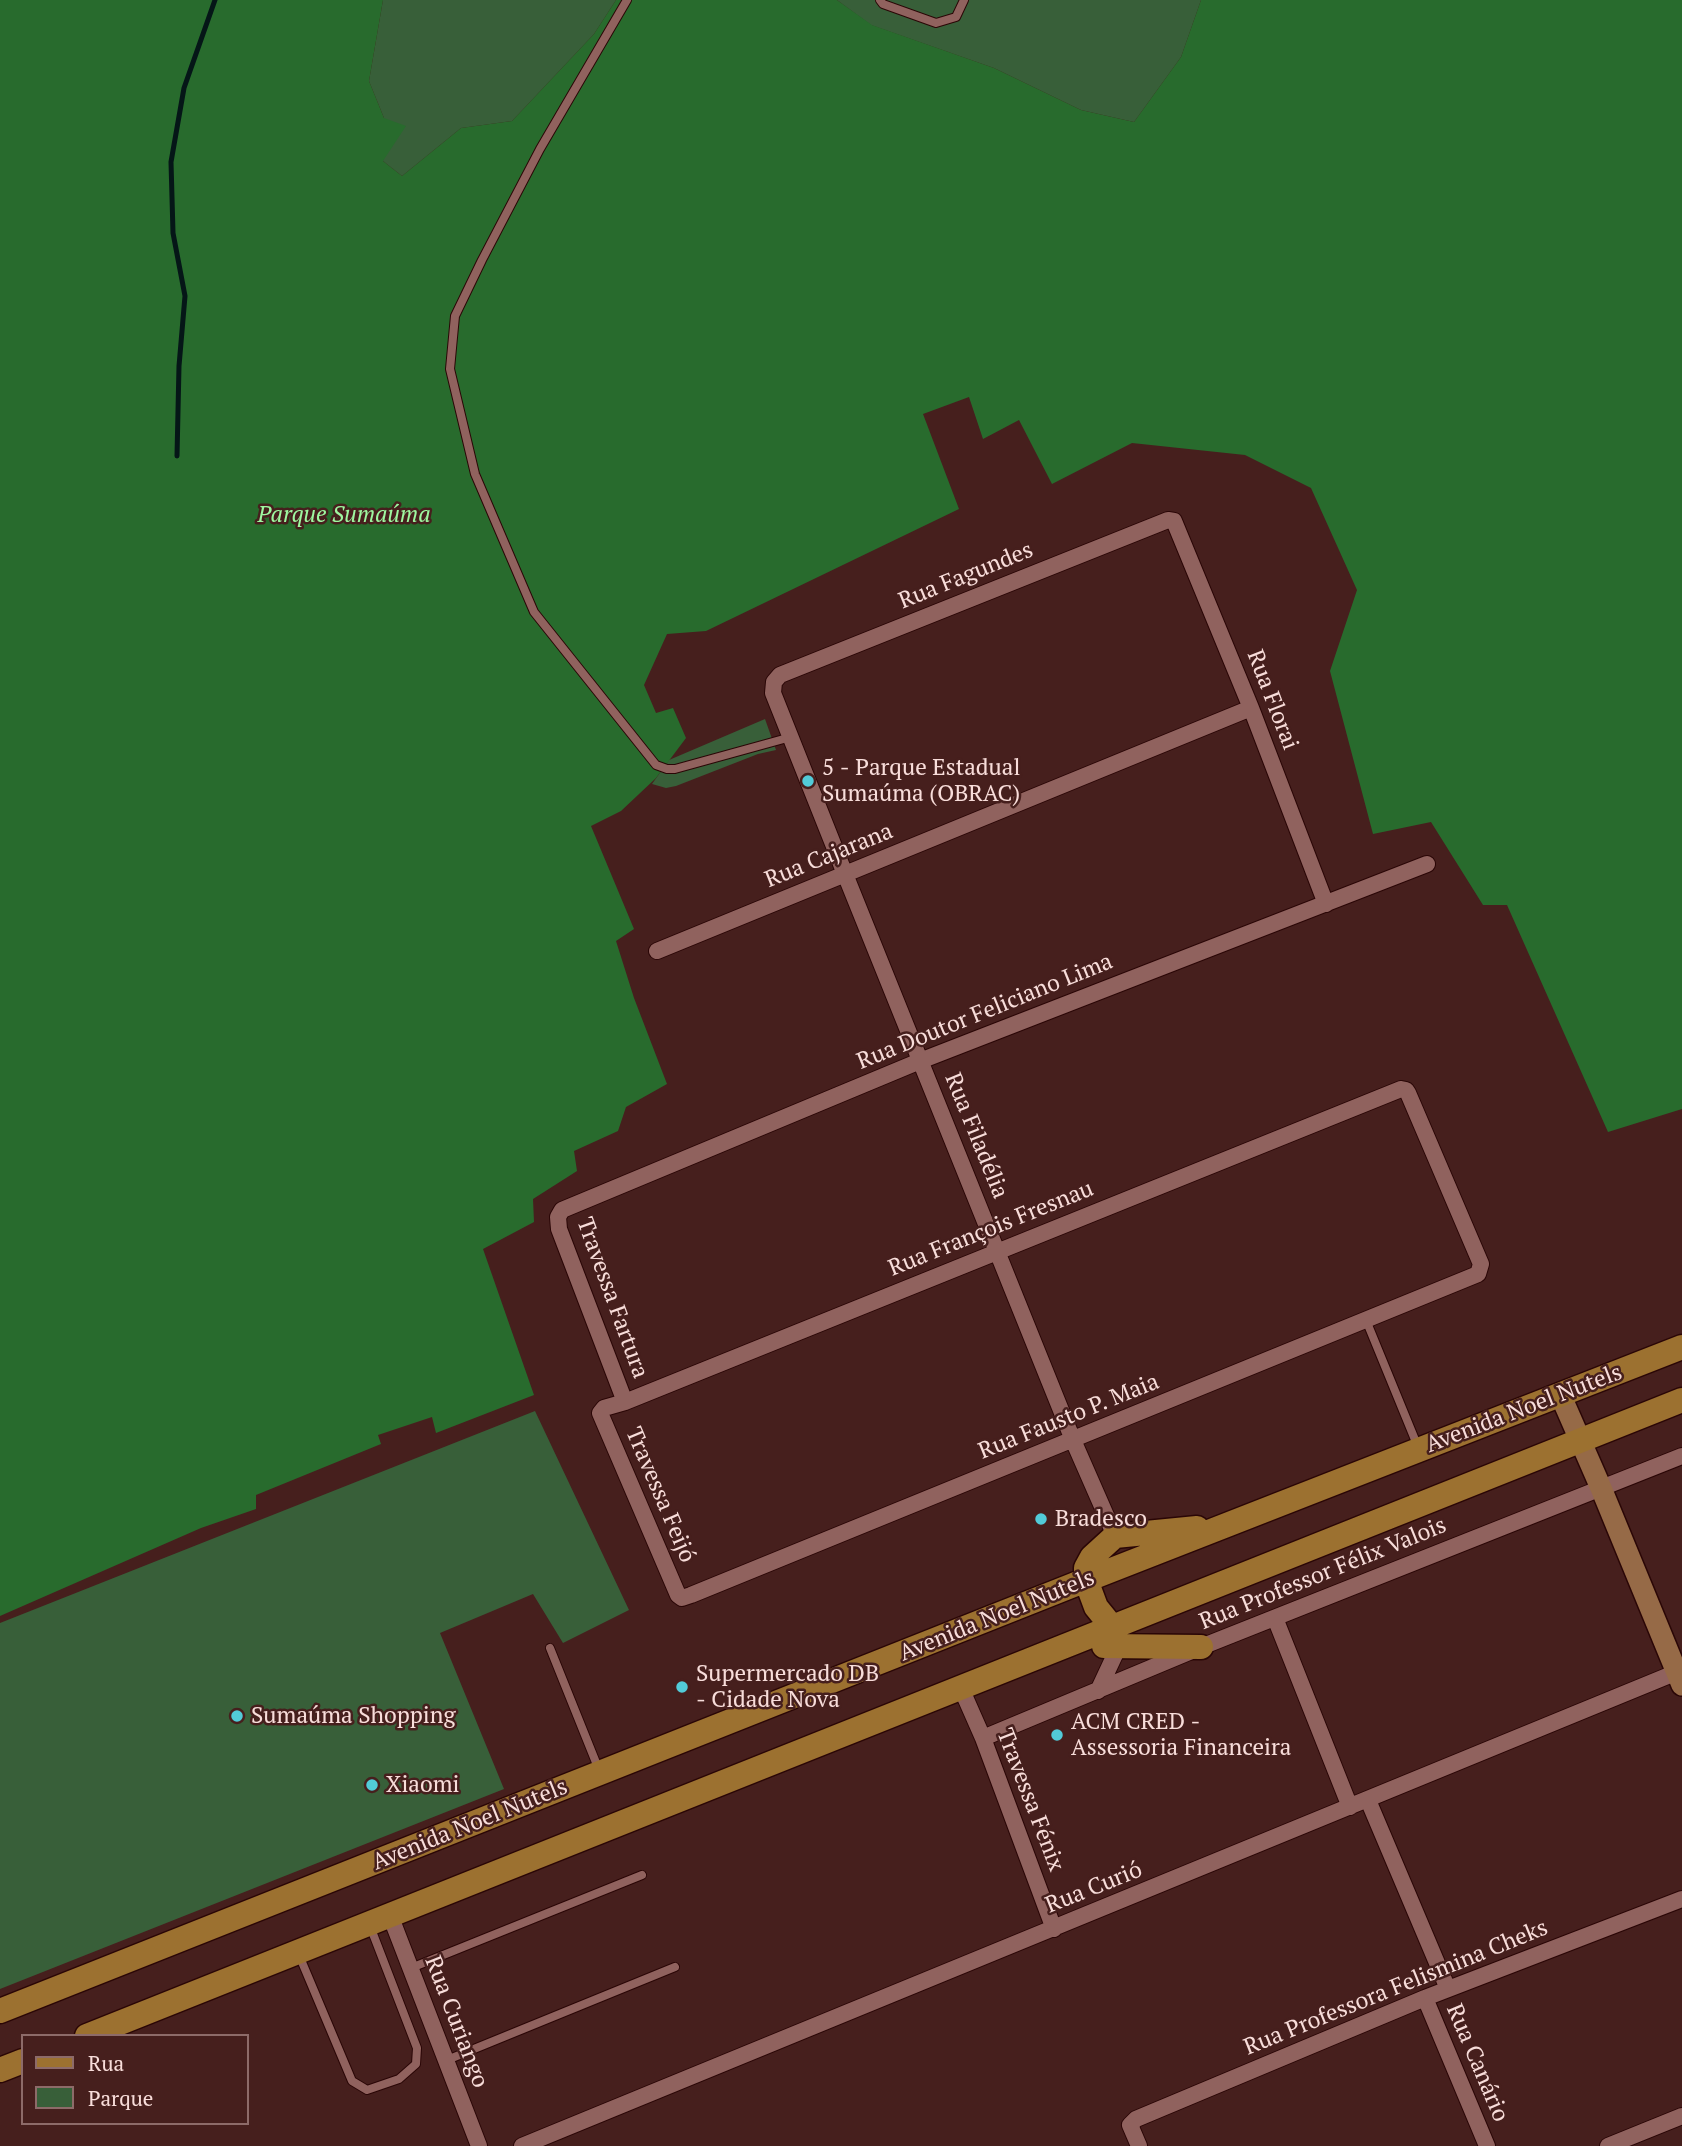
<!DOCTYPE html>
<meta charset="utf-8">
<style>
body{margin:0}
#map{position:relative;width:1682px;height:2146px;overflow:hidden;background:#461f1d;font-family:"PT Serif",serif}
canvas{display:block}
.legend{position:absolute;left:21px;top:2034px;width:228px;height:91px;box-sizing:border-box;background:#461f1d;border:2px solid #8d6b69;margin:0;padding:9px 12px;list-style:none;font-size:21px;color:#f8ddda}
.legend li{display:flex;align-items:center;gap:14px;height:35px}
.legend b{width:35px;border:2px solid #8d6b69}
</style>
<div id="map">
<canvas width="1682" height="2146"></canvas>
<ul class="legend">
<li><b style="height:9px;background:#9c7130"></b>Rua</li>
<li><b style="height:19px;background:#385f39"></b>Parque</li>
</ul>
</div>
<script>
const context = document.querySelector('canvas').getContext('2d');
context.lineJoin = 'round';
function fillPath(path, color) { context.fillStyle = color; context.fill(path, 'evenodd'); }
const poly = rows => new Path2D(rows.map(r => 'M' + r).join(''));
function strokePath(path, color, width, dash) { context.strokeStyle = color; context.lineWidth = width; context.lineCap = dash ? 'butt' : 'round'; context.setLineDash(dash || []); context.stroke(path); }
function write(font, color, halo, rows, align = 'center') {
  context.font = font + ' "PT Serif",serif'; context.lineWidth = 5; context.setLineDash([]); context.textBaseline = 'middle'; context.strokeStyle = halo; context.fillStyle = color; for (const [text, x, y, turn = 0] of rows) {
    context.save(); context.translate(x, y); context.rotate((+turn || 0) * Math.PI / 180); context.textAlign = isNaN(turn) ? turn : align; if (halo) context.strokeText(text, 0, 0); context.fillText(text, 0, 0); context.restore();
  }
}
fillPath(poly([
 [383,0,616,0,594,34,512,121,461,128,402,176,383,161,384,118,369,81],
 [837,0,1201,0,1181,57,1134,122,1081,110,994,68,871,25],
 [765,719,776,750,758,754,676,786,666,788,652,784,669,760],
 [535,1411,629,1610,563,1643,533,1594,440,1633,504,1789,0,1989,0,1623]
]), '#385f39');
fillPath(poly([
 [0,0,383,0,369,81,384,118,406,126,383,161,402,176,461,128,512,121,594,34,616,0,837,0,872,25,994,68,1081,110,1134,122,1181,57,1201,0,1682,0,1682,1109,1608,1132,1507,905,1483,905,1431,822,1373,834,1330,671,1357,590,1311,488,1245,455,1132,443,1052,484,1019,420,983,439,969,397,923,414,959,509,706,631,667,634,644,685,656,713,673,708,686,738,656,778,621,811,591,826,634,929,616,941,634,998,667,1084,626,1107,618,1131,574,1151,577,1171,533,1199,534,1222,483,1249,534,1395,436,1433,432,1417,378,1435,381,1444,256,1495,256,1509,201,1528,0,1616]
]), '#286b2d');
strokePath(poly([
 [177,456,179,366,185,296,173,233,171,162,184,88,215,0]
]), '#051617', 5);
const lane = poly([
 [627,0,540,149,482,260,455,316,450,369,475,474,534,612,656,765,667,769,675,769,791,737],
 [880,0,883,4,936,23,956,17,964,0],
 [1366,1320,1418,1447],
 [550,1648,599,1770],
 [299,1955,352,2081,367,2090,399,2079,416,2064,417,2048,370,1926],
 [411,1968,642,1875],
 [447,2060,675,1967]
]);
const street = poly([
 [657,951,1251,708],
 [1401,1089,1406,1090,1408,1093,1481,1264,1478,1274,691,1595,682,1598,678,1595,600,1413,604,1408,625,1402,1401,1089],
 [625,1402,559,1229,558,1217,562,1210,920,1061,1427,864],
 [1115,1536,1073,1440,845,874,773,693,774,682,780,675,1168,520,1174,521,1251,708,1326,904],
 [1275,1618,1350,1807],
 [961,1688,983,1738,1054,1929],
 [1098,1691,1119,1646],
 [983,1738,1201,1647,1682,1456],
 [1368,1800,1448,1989],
 [390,1915,479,2146],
 [1425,1998,1487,2146],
 [522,2146,1682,1670],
 [1139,2146,1130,2125,1136,2119,1425,1998,1682,1899],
 [1608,2146,1682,2116]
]);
const secondary = poly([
 [1560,1394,1601,1488,1682,1685]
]);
const primary = poly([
 [1104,1646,1201,1647],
 [1119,1646,1113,1628,1096,1607,1086,1580,1086,1568,1092,1557,1115,1536,1197,1528],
 [0,2011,1086,1580,1682,1347],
 [87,2036,1682,1400],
 [0,2070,23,2061]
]);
strokePath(lane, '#2a0606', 10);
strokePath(street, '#2a0606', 18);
strokePath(secondary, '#2a0606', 24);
strokePath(primary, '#2a0606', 27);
strokePath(lane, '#90625e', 8);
strokePath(street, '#90625e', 16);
strokePath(secondary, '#966a47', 21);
strokePath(primary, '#9c7130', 24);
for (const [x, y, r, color] of [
 [808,781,7,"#52cbd8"],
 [1041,1519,7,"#52cbd8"],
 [682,1687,7,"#52cbd8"],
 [237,1716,7,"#52cbd8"],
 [1057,1735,7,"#52cbd8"],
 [372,1785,7,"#52cbd8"]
]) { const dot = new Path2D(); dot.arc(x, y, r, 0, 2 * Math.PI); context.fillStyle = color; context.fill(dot); strokePath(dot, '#461f1d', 2.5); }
write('italic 23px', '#9ef8a0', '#461f1d', [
 ["Parque Sumaúma",344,515]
]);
write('23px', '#f8ddda', '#461f1d', [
 ["Rua Fagundes",966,576,-22],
 ["Rua Florai",1272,700,69],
 ["Rua Cajarana",829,856,-22],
 ["Rua Doutor Feliciano Lima",985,1012,-22],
 ["Rua Filadélia",976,1136,68],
 ["Rua François Fresnau",991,1229,-22],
 ["Travessa Fartura",612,1298,70],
 ["Avenida Noel Nutels",1524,1409,-21],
 ["Rua Fausto P. Maia",1069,1417,-22],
 ["Travessa Feijó",660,1495,67],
 ["Rua Professor Félix Valois",1323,1574,-22],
 ["Avenida Noel Nutels",997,1616,-22],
 ["Travessa Fénix",1030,1800,69],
 ["Avenida Noel Nutels",470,1825,-22],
 ["Rua Curió",1094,1888,-22],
 ["Rua Professora Felismina Cheks",1396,1988,-22],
 ["Rua Curiango",456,2022,69],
 ["Rua Canário",1477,2063,67]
]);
write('23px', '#f8ddda', '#461f1d', [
 ["5 - Parque Estadual",822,768],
 ["Sumaúma (OBRAC)",822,794],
 ["Bradesco",1055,1519],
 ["Supermercado DB",696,1674],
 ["- Cidade Nova",696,1700],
 ["Sumaúma Shopping",251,1716],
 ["ACM CRED -",1071,1722],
 ["Assessoria Financeira",1071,1748],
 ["Xiaomi",386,1785]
], 'left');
</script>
